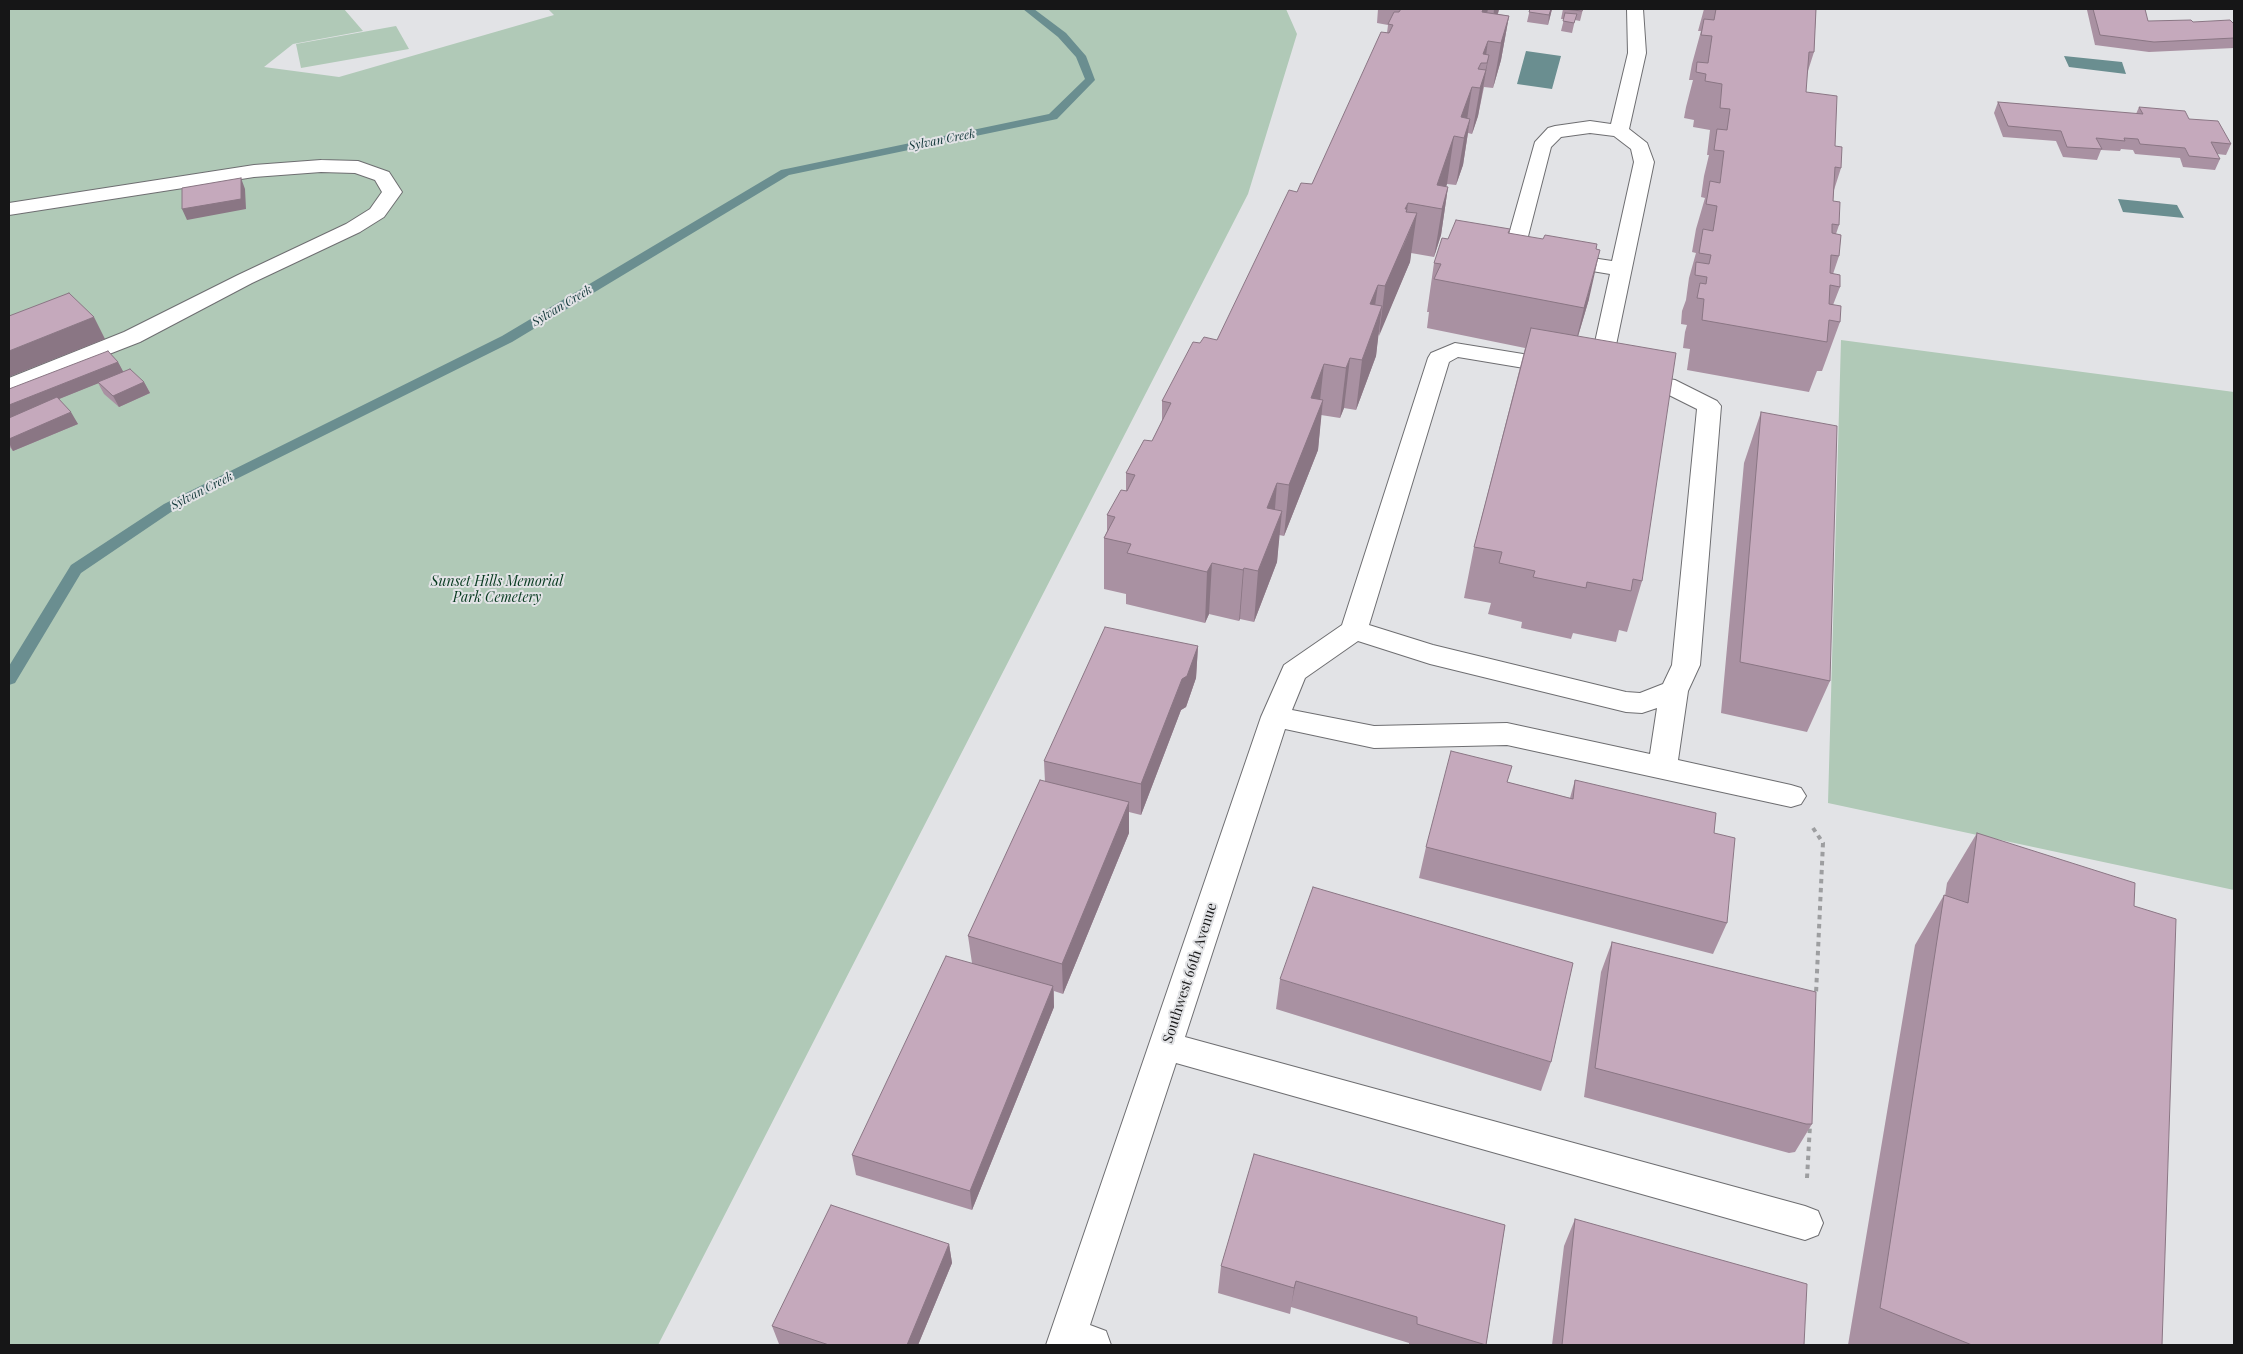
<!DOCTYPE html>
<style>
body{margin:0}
#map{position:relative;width:2243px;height:1354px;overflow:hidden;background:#e2e3e6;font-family:"Playfair Display",serif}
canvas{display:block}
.frame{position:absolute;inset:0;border:10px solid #161617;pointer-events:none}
</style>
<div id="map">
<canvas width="2243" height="1354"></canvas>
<div class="frame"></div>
</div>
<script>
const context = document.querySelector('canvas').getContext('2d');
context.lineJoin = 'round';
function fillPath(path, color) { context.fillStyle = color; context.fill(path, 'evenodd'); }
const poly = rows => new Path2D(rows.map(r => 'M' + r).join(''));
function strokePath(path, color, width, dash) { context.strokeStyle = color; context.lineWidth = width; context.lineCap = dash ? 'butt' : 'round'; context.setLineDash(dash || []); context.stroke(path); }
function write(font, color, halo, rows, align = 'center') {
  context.font = font + ' "Playfair Display",serif'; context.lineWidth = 4; context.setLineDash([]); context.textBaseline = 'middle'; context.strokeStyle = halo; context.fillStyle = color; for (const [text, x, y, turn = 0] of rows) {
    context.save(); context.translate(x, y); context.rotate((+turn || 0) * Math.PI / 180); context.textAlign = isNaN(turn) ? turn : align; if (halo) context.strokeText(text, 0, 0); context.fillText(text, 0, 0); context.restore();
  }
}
fillPath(poly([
 [9,9,344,9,363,31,293,44,264,67,339,77,554,15,548,9,1286,9,1297,34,1248,194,658,1345,9,1345],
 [396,26,409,49,301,68,296,44],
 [1841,340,2234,392,2234,890,1828,803]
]), '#b0c9b7');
fillPath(poly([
 [1526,51,1561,56,1552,89,1517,84],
 [2064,56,2122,62,2126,74,2069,67],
 [2118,199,2177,205,2184,218,2123,212]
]), '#6a8e90');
fillPath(poly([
 [1023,9,1034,9,1066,33,1086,56,1095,80,1057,119,789,175,512,342,174,510,81,573,15,683,9,685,9,666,71,565,164,504,502,336,781,170,1049,114,1085,79,1076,57,1058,37,1023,9]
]), '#6a8e90');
const minor = poly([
 [1627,9,1643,9,1646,53,1629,129,1647,143,1654,162,1610,374,1607,379,1599,381,1591,379,1588,374,1610,274,1514,258,1507,256,1504,252,1535,142,1548,128,1555,126,1590,121,1611,124,1628,53,1627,9],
 [1590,133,1614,136,1631,149,1634,162,1612,261,1525,248,1551,147,1561,137,1590,133],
 [321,160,358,161,389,172,402,192,384,217,360,232,252,283,140,342,9,393,9,378,124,332,238,275,346,224,370,209,382,192,375,180,355,173,321,172,254,177,9,215,9,203,254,165,321,160],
 [1455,343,1560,360,1568,362,1571,367,1568,372,1560,374,1458,357,1449,362,1369,625,1433,645,1626,692,1640,693,1663,684,1672,665,1697,409,1661,391,1626,385,1623,380,1626,375,1634,373,1675,380,1717,401,1721,406,1700,665,1688,691,1678,760,1791,785,1801,788,1806,796,1801,804,1791,807,1507,745,1374,748,1285,729,1185,1037,1805,1206,1818,1211,1823,1223,1818,1235,1805,1240,1176,1063,1090,1325,1106,1331,1111,1345,1046,1345,1261,717,1284,665,1342,625,1428,358,1431,353,1455,343],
 [1358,641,1430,664,1626,712,1642,713,1657,708,1650,754,1507,723,1374,726,1292,710,1305,678,1358,641]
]);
strokePath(minor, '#6e6e71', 2);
strokePath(poly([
 [1813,828,1823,843,1816,994],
 [1807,1178,1810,1125]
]), '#9d9ea0', 4, [4.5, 4.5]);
fillPath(minor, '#fff');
fillPath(poly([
 [1378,9,1499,9,1498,14,1509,16,1501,60,1493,88,1484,87,1478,116,1472,134,1468,133,1463,165,1456,185,1447,184,1446,187,1448,187,1441,235,1434,257,1411,253,1410,262,1378,336,1376,356,1356,410,1344,408,1340,418,1321,415,1318,450,1284,536,1279,535,1277,562,1254,622,1240,619,1239,621,1209,614,1205,623,1126,604,1126,594,1104,589,1104,538,1107,531,1107,515,1126,491,1126,473,1152,441,1162,421,1162,401,1200,343,1217,340,1297,192,1312,184,1387,33,1388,25,1377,23],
 [1530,9,1552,9,1548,25,1527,22],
 [1563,9,1583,9,1580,21,1575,20,1572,33,1561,31,1564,19,1561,19],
 [1704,9,1816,9,1814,52,1807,74,1806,92,1835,146,1841,168,1834,190,1833,201,1839,225,1836,234,1839,256,1833,274,1840,287,1833,305,1840,322,1822,371,1817,371,1809,392,1687,370,1690,349,1683,348,1685,332,1687,325,1681,324,1682,311,1686,300,1689,278,1696,253,1692,252,1696,229,1705,198,1701,197,1704,176,1709,155,1707,155,1710,130,1693,127,1694,120,1684,118,1686,107,1693,80,1689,80,1692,64,1701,31,1698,31],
 [2088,9,2093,9,2148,21,2234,24,2234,48,2149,52,2095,45,2087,10],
 [1998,102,2136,114,2139,107,2189,119,2231,144,2226,155,2217,154,2220,159,2215,170,2183,167,2180,158,2135,154,2133,150,2121,149,2120,151,2101,150,2097,160,2063,157,2056,141,2003,137,1994,113],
 [1510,229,1509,233,1589,299,1578,336,1642,581,1627,632,1619,630,1616,642,1573,633,1571,639,1521,628,1522,622,1488,614,1491,603,1464,598,1474,547,1525,348,1427,328,1429,312,1427,312,1434,263,1448,239],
 [118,362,123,372,144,382,150,393,119,407,104,394,98,383,59,399,78,424,13,451,9,446,9,389],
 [1761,412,1830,681,1807,732,1721,713,1744,463],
 [1198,646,1196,678,1186,707,1181,710,1141,815,1129,812,1129,833,1063,994,1054,991,1054,1007,972,1210,856,1175,852,1155,972,963,968,936,1045,782,1044,761],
 [1575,780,1714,833,1727,923,1713,954,1419,878,1426,847,1507,782,1570,798],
 [1977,833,2134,906,2162,1345,1848,1345,1915,945,1944,895,1945,896,1947,883],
 [1612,942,1812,1124,1795,1152,1789,1153,1584,1097,1601,972],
 [1280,979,1551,1062,1541,1091,1276,1009],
 [1575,1219,1804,1345,1552,1345,1564,1246],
 [1505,1225,1486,1345,1409,1345,1409,1343,1291,1307,1290,1314,1218,1293,1221,1266],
 [949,1244,952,1263,918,1345,782,1345,779,1344,772,1326]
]), '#a991a2');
fillPath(poly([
 [1482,9,1488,9,1485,23,1474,56],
 [1494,9,1499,9,1498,13,1493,20],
 [1551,9,1552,9,1548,25,1549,15],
 [1509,16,1501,60,1493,88,1501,43],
 [1488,41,1485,63,1483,54],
 [1489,55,1478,116,1472,134,1480,88,1485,72],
 [1472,87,1465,133,1461,117],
 [1470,119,1463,165,1456,185,1464,138],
 [1454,136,1447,184,1438,208,1437,185],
 [241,178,245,189,246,209,187,220,182,209],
 [1448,187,1441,235,1434,257,1442,209],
 [1408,203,1402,249,1417,213,1410,262,1379,336,1385,286,1405,209],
 [1600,250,1589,299,1572,357,1584,308],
 [1378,285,1371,334,1370,304],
 [1382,306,1376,356,1356,410,1362,360],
 [94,317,105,339,9,377,9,351],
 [1350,358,1344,408,1340,418,1346,368],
 [118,362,124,373,9,419,9,405],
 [1324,364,1319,410,1323,400,1318,450,1284,536,1289,485,1311,398],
 [144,382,150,393,119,407,113,396],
 [71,412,78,424,13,451,9,443,9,439],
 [1277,483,1273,534,1267,508],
 [1282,511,1277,562,1254,622,1258,571],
 [1212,563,1209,614,1205,623,1207,572],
 [1244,568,1240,619,1239,621,1243,570],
 [1198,646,1196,678,1186,707,1181,710,1141,815,1141,784,1182,679],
 [1129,802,1129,833,1063,994,1062,964],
 [1053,986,1054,1007,972,1210,970,1191],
 [949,1244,952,1263,918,1345,907,1345],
 [1296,1281,1291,1307,1290,1314,1294,1288]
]), '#8a7684');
const building = poly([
 [1401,9,1483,9,1482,12,1509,16,1501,43,1488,41,1483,54,1489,55,1487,63,1481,63,1478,69,1486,70,1480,88,1472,87,1461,117,1470,119,1464,138,1454,136,1437,185,1448,187,1442,209,1408,203,1405,209,1407,209,1406,212,1417,213,1385,286,1378,285,1370,304,1382,306,1362,360,1350,358,1346,368,1324,364,1311,398,1323,400,1289,485,1277,483,1267,508,1282,511,1258,571,1244,568,1243,570,1212,563,1207,572,1127,553,1131,544,1104,538,1115,517,1107,515,1121,490,1127,491,1135,475,1126,473,1144,440,1152,441,1171,403,1162,401,1193,342,1200,343,1204,337,1217,340,1289,190,1297,192,1301,183,1312,184,1381,32,1389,33,1393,25,1388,24,1394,12,1399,12,1401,9],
 [1530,9,1551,9,1549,15,1529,12,1530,9],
 [1563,9,1583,9,1582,11,1563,9],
 [1716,9,1816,9,1814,52,1809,52,1806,92,1837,96,1835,146,1842,147,1841,168,1835,167,1833,201,1840,202,1839,225,1832,224,1832,233,1841,235,1839,256,1831,255,1830,273,1840,275,1840,287,1830,285,1829,304,1841,306,1840,322,1829,320,1827,342,1702,320,1704,299,1697,298,1700,283,1706,284,1707,277,1695,275,1696,262,1709,264,1711,255,1699,253,1703,229,1713,231,1717,206,1706,204,1710,181,1720,183,1724,151,1714,150,1717,129,1727,130,1730,109,1720,108,1722,84,1705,81,1706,74,1696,72,1697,62,1708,63,1712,36,1701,35,1704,19,1714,20,1716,9],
 [2093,9,2145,9,2148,21,2191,20,2193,22,2230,20,2234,24,2234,38,2154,42,2100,35,2093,9],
 [1565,13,1577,14,1574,23,1563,21,1565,13],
 [1998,102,2143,114,2139,107,2185,111,2189,119,2218,121,2231,144,2211,142,2220,159,2189,156,2185,148,2140,144,2138,139,2124,138,2125,141,2096,138,2102,149,2067,147,2061,131,2008,126,1998,102],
 [241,178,241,199,182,209,182,188,241,178],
 [1456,220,1510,229,1508,233,1543,239,1545,235,1597,244,1596,249,1600,250,1584,308,1434,279,1441,264,1434,263,1442,238,1448,239,1456,220],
 [69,293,94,317,9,351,9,316,69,293],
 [1531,328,1676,353,1642,581,1633,579,1631,591,1587,582,1586,588,1533,577,1535,571,1499,563,1502,552,1474,547,1531,328],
 [108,351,118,362,9,405,9,389,108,351],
 [130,369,144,382,113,396,98,382,130,369],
 [57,397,71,412,9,439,9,418,57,397],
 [1761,412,1837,426,1830,681,1740,662,1761,412],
 [1105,627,1198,646,1187,676,1182,679,1141,784,1044,761,1105,627],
 [1451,751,1512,766,1507,782,1573,799,1575,780,1716,813,1714,833,1735,838,1727,923,1426,847,1451,751],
 [1040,780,1129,802,1062,964,968,936,1040,780],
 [1977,833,2135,883,2134,906,2176,919,2162,1345,1972,1345,1880,1308,1944,895,1968,903,1977,833],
 [1313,887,1573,963,1551,1062,1280,979,1313,887],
 [1612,942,1816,992,1812,1124,1806,1124,1595,1068,1612,942],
 [946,956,1053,986,970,1191,852,1155,946,956],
 [1254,1154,1505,1225,1486,1345,1417,1324,1417,1317,1296,1281,1294,1288,1221,1266,1254,1154],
 [831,1205,949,1244,907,1345,829,1345,772,1326,831,1205],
 [1575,1219,1807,1284,1804,1345,1562,1345,1575,1219]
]);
fillPath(building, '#c5a9bc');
strokePath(building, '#8a7684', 1);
write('italic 12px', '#0e3436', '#e2e3e6', [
 ["Sylvan Creek",942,140,-11],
 ["Sylvan Creek",562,306,-31],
 ["Sylvan Creek",202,491,-27]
]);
write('italic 14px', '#073a1f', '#e2e3e6', [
 ["Sunset Hills Memorial",497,582],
 ["Park Cemetery",497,598]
]);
write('14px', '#161617', '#e2e3e6', [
 ["Southwest 66th Avenue",1190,973,-72]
]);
</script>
